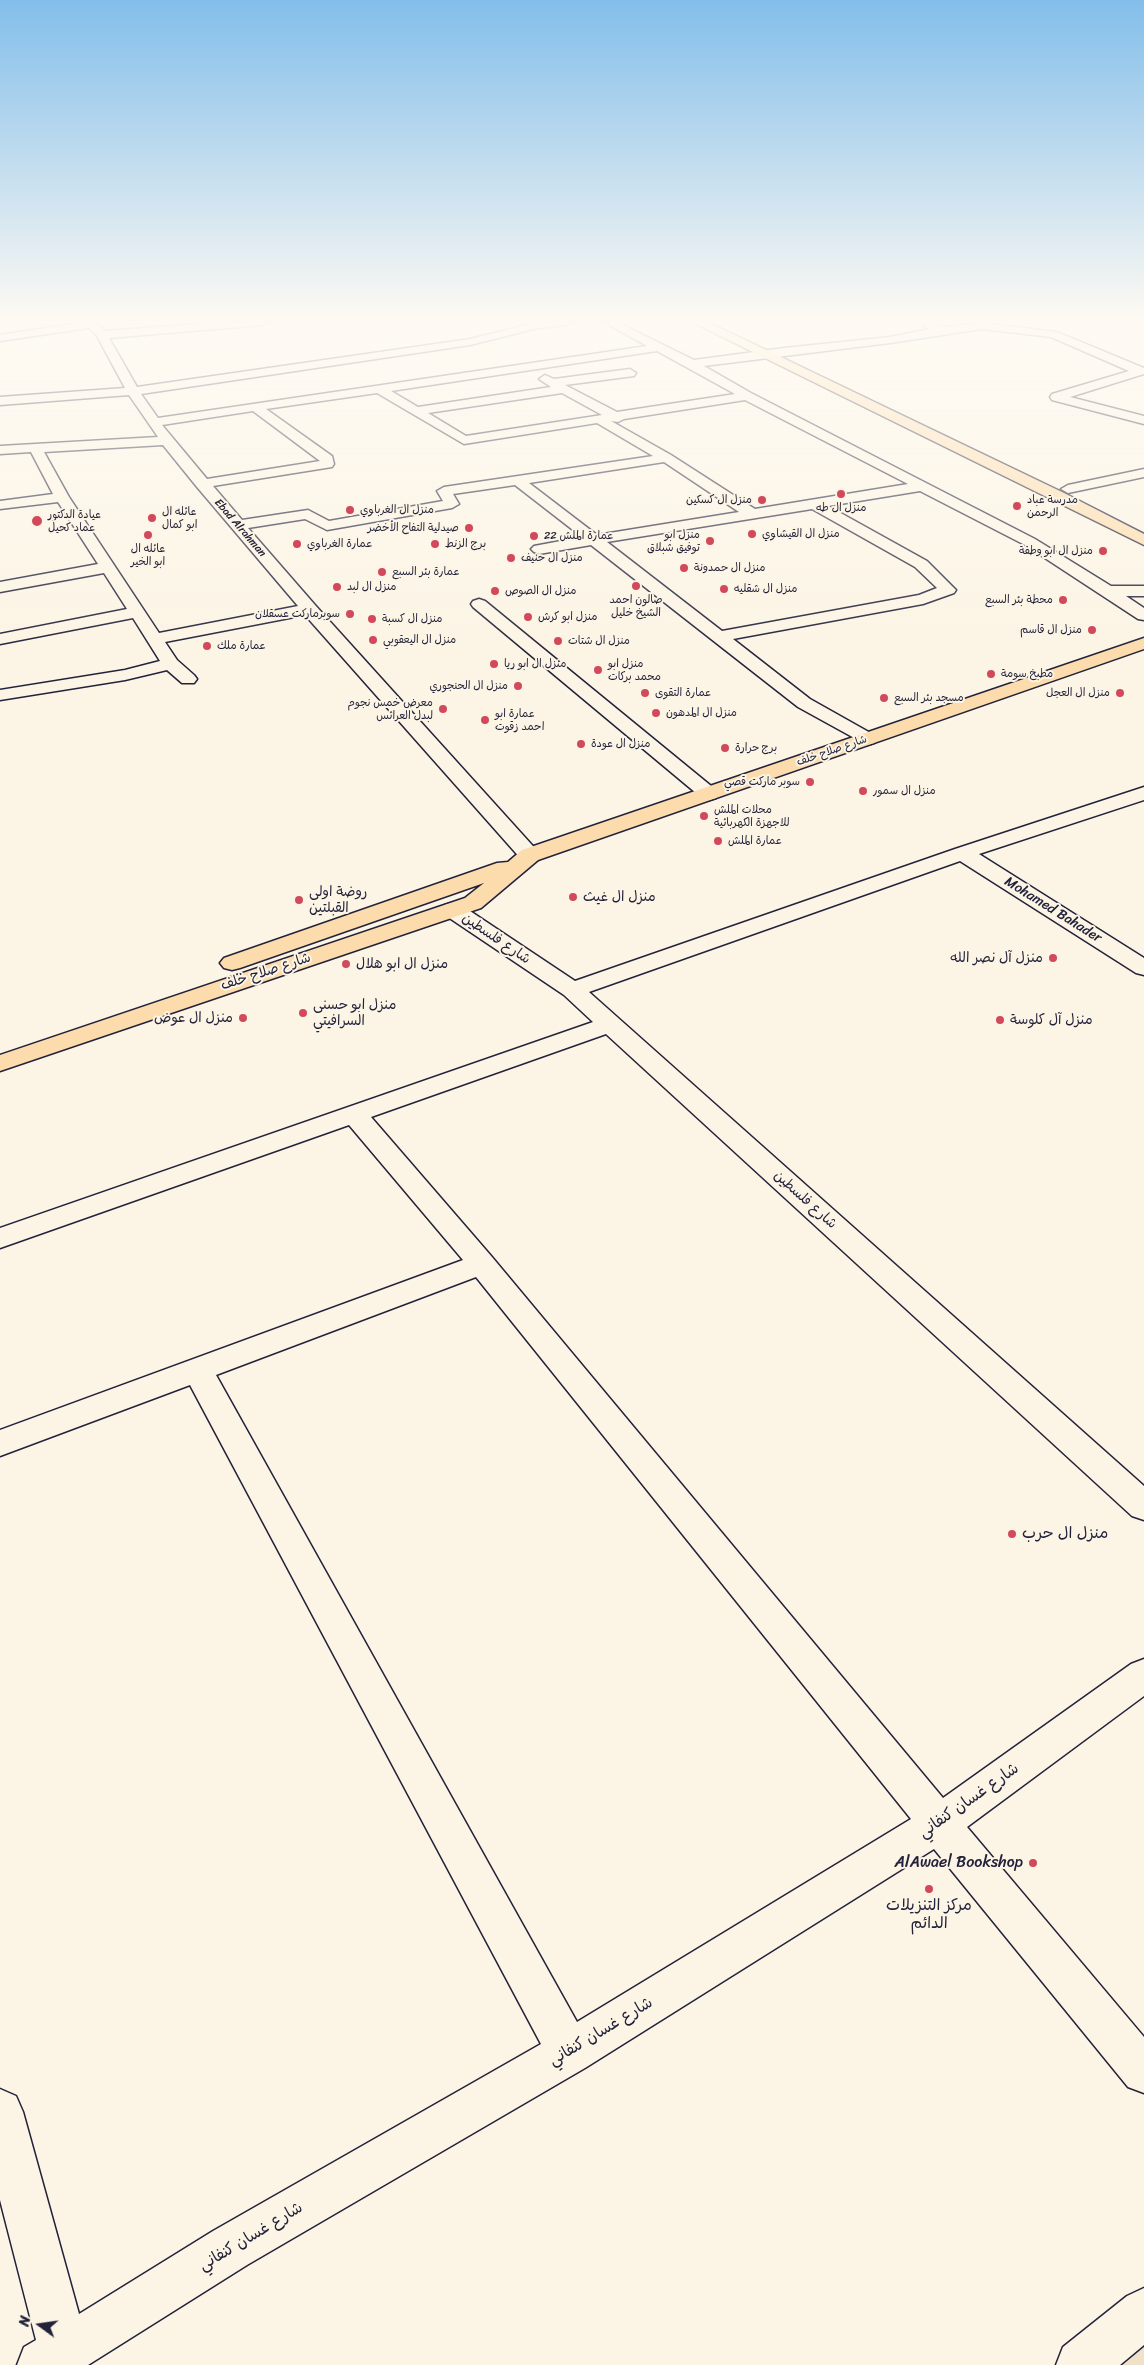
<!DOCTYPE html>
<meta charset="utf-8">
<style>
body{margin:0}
#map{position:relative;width:1144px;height:2365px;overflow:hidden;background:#fcf5e5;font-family:Sriracha,sans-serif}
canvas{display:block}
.north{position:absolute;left:15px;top:2300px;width:50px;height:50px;-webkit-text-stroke:4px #fcf5e5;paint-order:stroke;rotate:284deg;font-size:14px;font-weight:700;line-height:20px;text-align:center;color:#22223b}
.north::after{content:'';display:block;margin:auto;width:18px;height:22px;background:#22223b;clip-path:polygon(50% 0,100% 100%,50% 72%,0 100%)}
</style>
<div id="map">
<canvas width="1144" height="2365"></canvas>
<div class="north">N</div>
</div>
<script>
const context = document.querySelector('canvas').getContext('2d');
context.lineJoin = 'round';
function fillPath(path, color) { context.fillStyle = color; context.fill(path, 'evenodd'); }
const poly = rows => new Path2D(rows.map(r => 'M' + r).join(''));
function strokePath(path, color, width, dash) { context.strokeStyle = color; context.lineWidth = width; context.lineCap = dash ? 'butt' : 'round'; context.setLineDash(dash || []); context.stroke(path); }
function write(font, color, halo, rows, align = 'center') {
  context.font = font + ' Sriracha,"Playpen Sans Arabic",sans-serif'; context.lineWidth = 4; context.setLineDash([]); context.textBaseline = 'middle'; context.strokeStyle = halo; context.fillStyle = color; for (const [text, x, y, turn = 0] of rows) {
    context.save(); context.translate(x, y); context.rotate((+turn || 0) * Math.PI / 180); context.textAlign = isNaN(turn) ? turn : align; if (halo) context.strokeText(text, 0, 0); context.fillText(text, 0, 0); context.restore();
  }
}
fillPath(poly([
 [1144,2341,1144,2365,1116,2365]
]), '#f0e2c9');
const minor = poly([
 [85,322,96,322,105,331,226,322,269,322,263,325,109,338,137,387,470,339,538,322,573,322,567,325,538,328,470,345,141,394,158,418,647,346,604,322,617,322,694,360,784,348,890,337,929,329,923,326,929,323,945,327,982,323,1057,332,1144,368,1144,374,1070,397,1144,416,1144,424,1052,400,1050,397,1052,394,1129,371,1051,337,982,329,890,343,704,366,751,393,1035,539,1111,586,1144,586,1144,596,1126,596,1144,608,1144,620,1138,619,1025,545,920,491,828,506,927,561,956,590,954,593,923,604,733,639,810,699,874,735,877,739,874,743,867,745,798,707,591,545,539,554,534,552,531,549,534,546,582,537,515,485,453,494,459,504,452,508,327,530,305,519,248,528,315,605,541,855,538,860,530,861,522,860,305,615,165,642,177,660,194,675,197,679,194,683,182,683,167,670,125,680,0,700,0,690,125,670,160,661,133,618,0,644,0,634,127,609,104,573,0,592,0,582,98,564,58,502,0,509,0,501,53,494,31,452,0,454,0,446,158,437,129,395,0,405,0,397,125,388,97,336,89,328,0,341,0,335,85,322],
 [657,351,735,394,617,412,565,385,634,376,636,373,630,369,554,379,545,375,539,379,551,387,418,407,391,391,657,351],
 [377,393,464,444,597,423,653,456,444,487,437,491,443,501,329,521,308,510,242,520,213,486,332,467,334,464,332,456,266,409,377,393],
 [562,393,602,415,466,436,428,413,562,393],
 [745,400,908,484,755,509,671,455,611,421,618,422,624,419,745,400],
 [253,411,320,461,207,479,162,425,253,411],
 [163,445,197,487,298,606,159,633,69,497,44,452,163,445],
 [664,462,739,512,597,535,529,483,664,462],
 [812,509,915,567,937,588,919,595,722,631,607,542,812,509],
 [1144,469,1144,477,1068,493,1061,489,1068,485,1144,469],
 [479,599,485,601,716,790,719,794,716,798,709,800,702,798,473,607,471,604,473,601,479,599],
 [1144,787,1144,800,979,854,1144,958,1144,975,1136,973,960,861,589,992,1144,1486,1144,1520,1132,1516,606,1034,371,1117,492,1257,943,1798,1131,1664,1144,1659,1144,1696,967,1827,1144,2037,1144,2093,1128,2087,934,1849,585,2068,247,2265,88,2365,17,2365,24,2347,36,2340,0,2200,0,2089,16,2096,23,2112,79,2314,213,2231,541,2044,190,1385,0,1456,0,1430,463,1260,349,1125,0,1248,0,1228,593,1022,564,995,445,915,442,910,445,905,453,903,461,905,575,981,955,849,1144,787],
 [476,1277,911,1819,577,2022,216,1375,476,1277],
 [1144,2288,1144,2345,1120,2365,1056,2365,1063,2347,1127,2296,1144,2288]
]);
const major = poly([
 [695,322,708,322,1064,493,1144,534,1144,545,696,324,695,322],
 [1144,638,1144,649,538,860,481,908,0,1071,0,1055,465,898,484,883,240,968,232,970,224,968,220,963,224,958,497,863,508,862,522,850,1144,638]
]);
strokePath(minor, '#22223b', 3);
strokePath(major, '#22223b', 3);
fillPath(minor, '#fcf5e5');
fillPath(major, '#fcdcac');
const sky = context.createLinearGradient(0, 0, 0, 653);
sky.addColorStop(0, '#83beea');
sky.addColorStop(0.49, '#fefaf3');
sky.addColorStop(1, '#fefaf300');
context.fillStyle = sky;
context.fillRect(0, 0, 1144, 653);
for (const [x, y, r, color] of [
 [841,494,5,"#d1495b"],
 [762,500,5,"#d1495b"],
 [1017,506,5,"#d1495b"],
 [350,510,5,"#d1495b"],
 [152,518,5,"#d1495b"],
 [37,521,6,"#d1495b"],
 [469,528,5,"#d1495b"],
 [752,534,5,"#d1495b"],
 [148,535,5,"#d1495b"],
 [534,536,5,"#d1495b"],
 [710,541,5,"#d1495b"],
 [297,544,5,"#d1495b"],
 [435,544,5,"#d1495b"],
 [1103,551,5,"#d1495b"],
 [511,558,5,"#d1495b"],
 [684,568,5,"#d1495b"],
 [382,572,5,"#d1495b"],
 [636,586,5,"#d1495b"],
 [337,587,5,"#d1495b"],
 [724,589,5,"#d1495b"],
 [495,591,5,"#d1495b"],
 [1063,600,5,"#d1495b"],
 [350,614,5,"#d1495b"],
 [528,617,5,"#d1495b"],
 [372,619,5,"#d1495b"],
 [1092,630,5,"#d1495b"],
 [373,640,5,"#d1495b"],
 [558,641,5,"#d1495b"],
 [207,646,5,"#d1495b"],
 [494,664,5,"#d1495b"],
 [598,670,5,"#d1495b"],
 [991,674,5,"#d1495b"],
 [518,686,5,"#d1495b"],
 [645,693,5,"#d1495b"],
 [1120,693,5,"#d1495b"],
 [884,698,5,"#d1495b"],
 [443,709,5,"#d1495b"],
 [656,713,5,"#d1495b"],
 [485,720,5,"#d1495b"],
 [581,744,5,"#d1495b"],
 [725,748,5,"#d1495b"],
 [810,782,5,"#d1495b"],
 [863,791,5,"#d1495b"],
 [704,816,5,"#d1495b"],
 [718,841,5,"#d1495b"],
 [573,897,5,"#d1495b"],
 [299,900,5,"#d1495b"],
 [1053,958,5,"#d1495b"],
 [346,964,5,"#d1495b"],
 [303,1013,5,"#d1495b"],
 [243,1018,5,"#d1495b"],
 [1000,1020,5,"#d1495b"],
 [1012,1534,5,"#d1495b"],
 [1033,1863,5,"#d1495b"],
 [929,1889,5,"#d1495b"]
]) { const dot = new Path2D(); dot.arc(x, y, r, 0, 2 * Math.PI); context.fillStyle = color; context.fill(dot); strokePath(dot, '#fcf5e5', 2); }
write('11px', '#22223b', '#fcf5e5', [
 ["منزل ال كسكين",752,500,"right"],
 ["مدرسة عباد",1027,500],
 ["الرحمن",1027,513],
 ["منزل ال طه",841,508,"center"],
 ["منزل ال الغرباوي",360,510],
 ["عائله ال",162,512],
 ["ابو كمال",162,525],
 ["عيادة الدكتور",48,515],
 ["عماد كحيل",48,528],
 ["صيدلية التفاح الأخضر",459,528,"right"],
 ["منزل ال القيشاوي",762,534],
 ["منزل ابو",700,535,"right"],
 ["توفيق شبلاق",700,548,"right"],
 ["عمارة الملش 22",544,536],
 ["عمارة الغرباوي",307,544],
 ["برج الزنط",445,544],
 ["عائله ال",148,549,"center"],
 ["ابو الخير",148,562,"center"],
 ["منزل ال ابو وطفة",1093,551,"right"],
 ["منزل ال حنيف",521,558],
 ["منزل ال حمدونة",694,568],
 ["عمارة بئر السبع",392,572],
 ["منزل ال لبد",347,587],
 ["منزل ال شقليه",734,589],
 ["منزل ال الصوص",505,591],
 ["صالون احمد",636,600,"center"],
 ["الشيخ خليل",636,613,"center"],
 ["محطة بئر السبع",1053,600,"right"],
 ["سوبرماركت عسقلان",340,614,"right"],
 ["منزل ابو كرش",538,617],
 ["منزل ال كسبة",382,619],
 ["منزل ال قاسم",1082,630,"right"],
 ["منزل ال اليعقوبي",383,640],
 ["منزل ال شتات",568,641],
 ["عمارة ملك",217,646],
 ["منزل ال ابو ريا",504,664],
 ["منزل ابو",608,664],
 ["محمد بركات",608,677],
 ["مطبخ سومة",1001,674],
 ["منزل ال الحنجوري",508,686,"right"],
 ["عمارة التقوى",655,693],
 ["منزل ال العجل",1110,693,"right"],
 ["مسجد بئر السبع",894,698],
 ["معرض خمس نجوم",433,703,"right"],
 ["لبدل العرائس",433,716,"right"],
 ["منزل ال المدهون",666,713],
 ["عمارة ابو",495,714],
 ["احمد زقوت",495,727],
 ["منزل ال عودة",591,744],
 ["برج حرارة",735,748],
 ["سوبر ماركت قصي",800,782,"right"],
 ["منزل ال سمور",873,791],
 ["محلات الملش",714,810],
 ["للاجهزة الكهربائية",714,823],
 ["عمارة الملش",728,841]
], 'left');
write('11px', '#22223b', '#fcf5e5', [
 ["Ebad Alrahman",240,528,49],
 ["شارع صلاح خلف",832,751,-19]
]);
write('14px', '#22223b', '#fcf5e5', [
 ["روضة اولى",309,892],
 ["القبلتين",309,908],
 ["منزل ال غيث",583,897],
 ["منزل آل نصر الله",1043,958,"right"],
 ["منزل ال ابو هلال",356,964],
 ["منزل ابو حسنى",313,1005],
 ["السرافيتي",313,1021],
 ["منزل ال عوض",233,1018,"right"],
 ["منزل آل كلوسة",1010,1020]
], 'left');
write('14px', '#22223b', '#fcf5e5', [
 ["Mohamed Bahader",1053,910,32],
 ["شارع فلسطين",496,939,34],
 ["شارع صلاح خلف",266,972,-18],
 ["شارع فلسطين",805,1200,42]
]);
write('16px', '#22223b', '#fcf5e5', [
 ["منزل ال حرب",1022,1534],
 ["AlAwael Bookshop",1023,1863,"right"],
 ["مركز التنزيلات",929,1906,"center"],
 ["الدائم",929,1924,"center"]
], 'left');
write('16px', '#22223b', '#fcf5e5', [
 ["شارع غسان كنفاني",969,1801,-35],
 ["شارع غسان كنفاني",601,2032,-31],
 ["شارع غسان كنفاني",251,2237,-31]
]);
</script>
